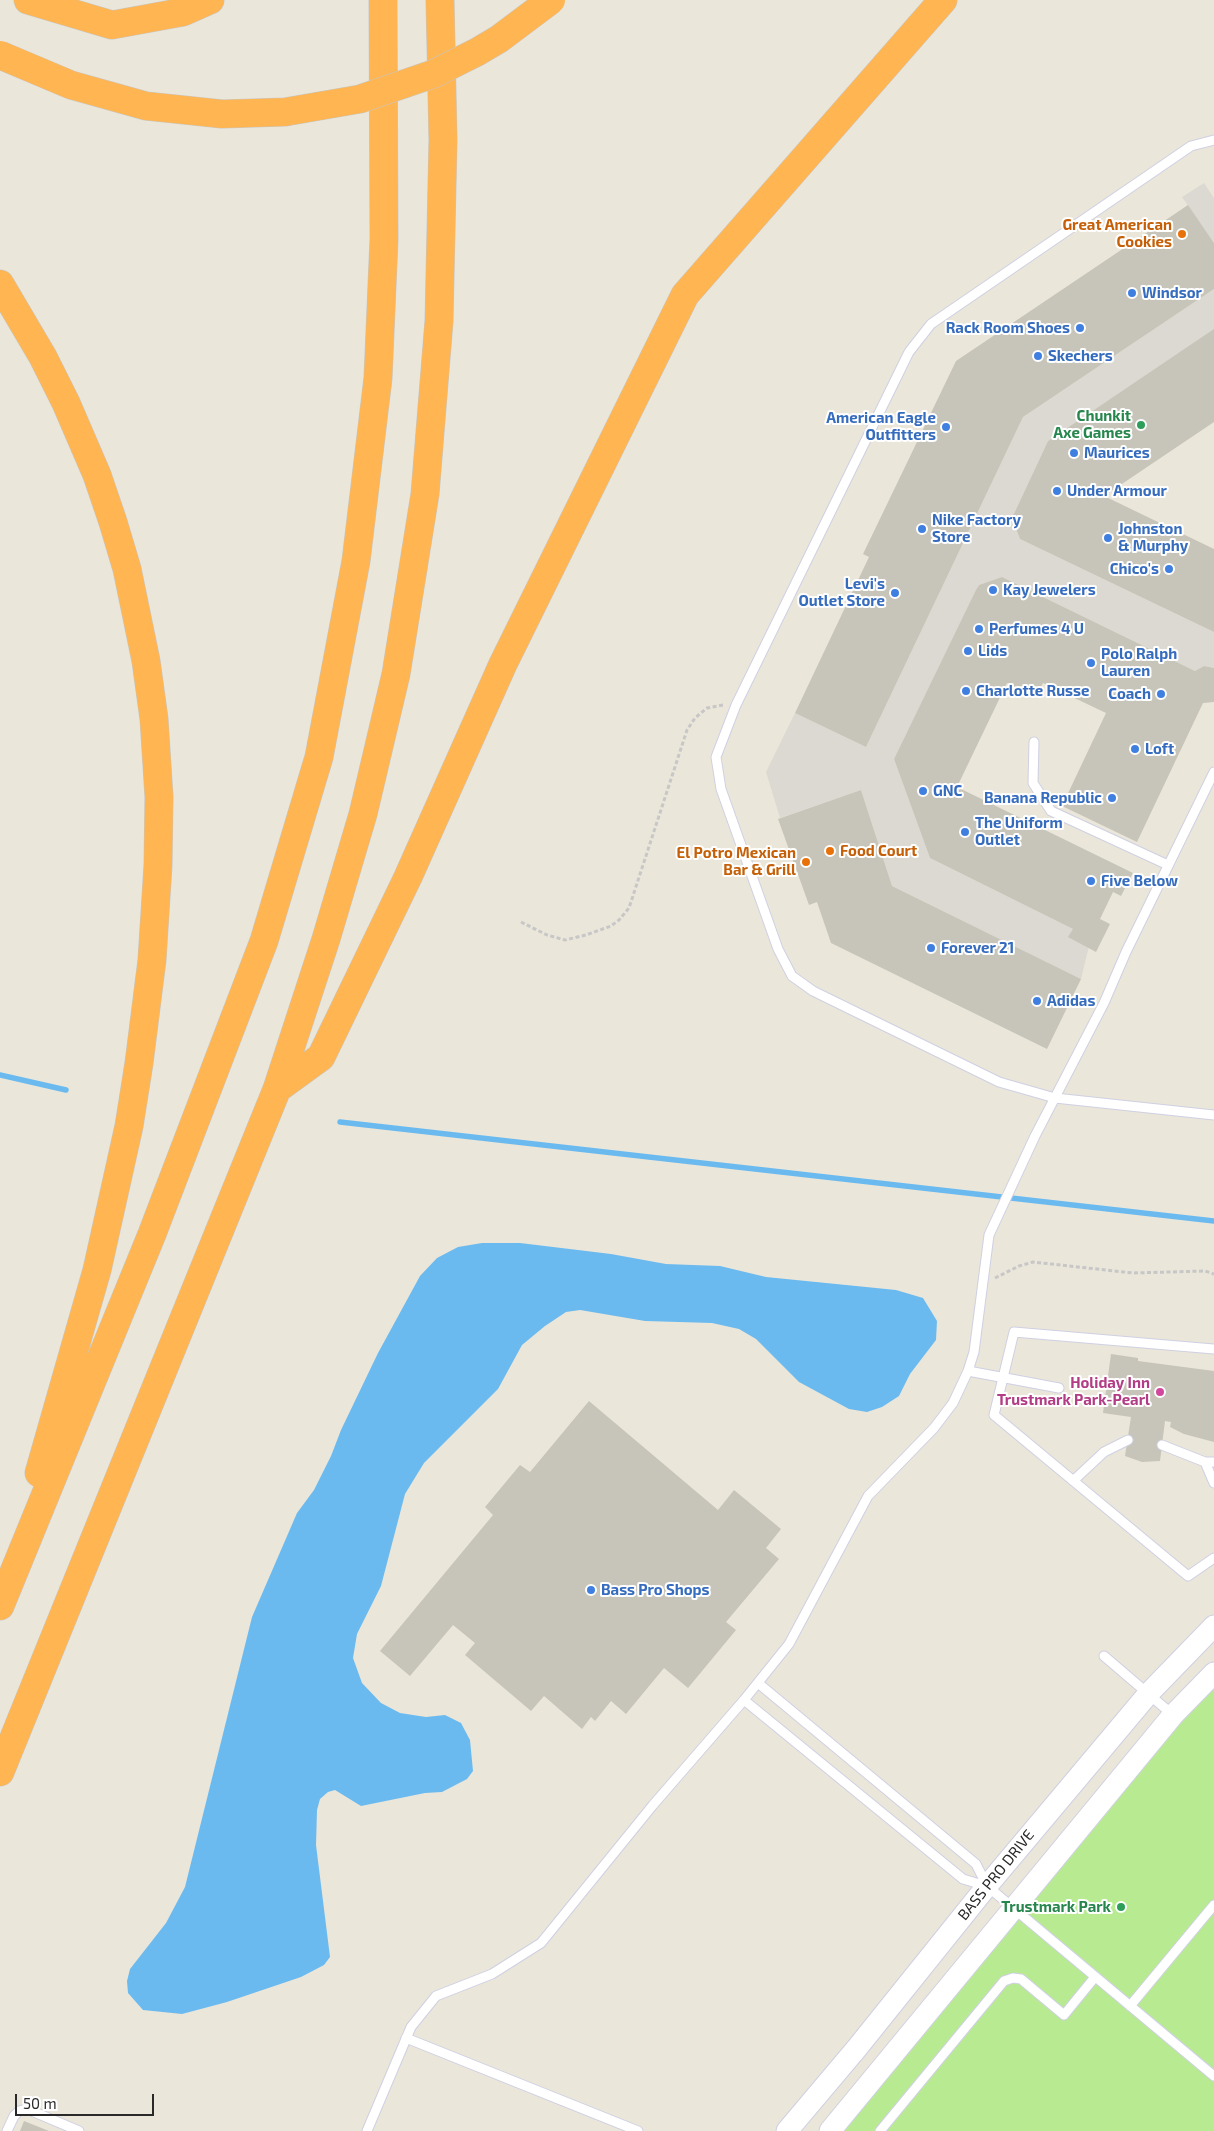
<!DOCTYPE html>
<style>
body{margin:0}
#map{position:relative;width:1214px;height:2131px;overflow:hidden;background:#ebe6da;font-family:"Exo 2",sans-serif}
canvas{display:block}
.scale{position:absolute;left:15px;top:2094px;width:139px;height:22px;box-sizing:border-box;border:2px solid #292929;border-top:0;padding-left:6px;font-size:15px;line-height:18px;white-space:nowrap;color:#292929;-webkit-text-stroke:4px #fff;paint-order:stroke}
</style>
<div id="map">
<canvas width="1214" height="2131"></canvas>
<div class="scale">50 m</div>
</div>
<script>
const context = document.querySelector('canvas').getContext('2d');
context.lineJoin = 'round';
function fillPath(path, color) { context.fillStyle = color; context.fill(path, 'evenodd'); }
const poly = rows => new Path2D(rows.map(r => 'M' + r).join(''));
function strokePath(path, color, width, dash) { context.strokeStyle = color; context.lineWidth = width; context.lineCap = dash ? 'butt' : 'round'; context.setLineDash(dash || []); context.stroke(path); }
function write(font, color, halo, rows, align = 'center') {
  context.font = font + ' "Exo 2",sans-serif'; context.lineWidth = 4; context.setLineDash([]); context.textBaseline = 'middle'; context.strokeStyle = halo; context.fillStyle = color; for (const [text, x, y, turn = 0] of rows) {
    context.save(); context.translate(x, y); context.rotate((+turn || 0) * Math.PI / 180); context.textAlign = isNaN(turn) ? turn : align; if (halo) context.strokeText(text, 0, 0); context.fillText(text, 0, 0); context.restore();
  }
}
fillPath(poly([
 [1214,1683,1214,2131,843,2131]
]), '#b8eb91');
fillPath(poly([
 [1204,183,1214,198,1214,243,1182,197],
 [1214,289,1214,330,1048,441,1012,518,1020,539,1214,632,1214,668,1204,666,1195,671,1002,577,979,585,894,759,930,858,1091,938,1081,979,892,886,861,790,780,818,766,772,795,713,866,747,1023,417]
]), '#dbd9d1');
fillPath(poly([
 [482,1243,520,1243,611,1254,666,1264,720,1266,766,1277,896,1290,923,1298,937,1321,936,1340,910,1374,899,1396,882,1407,867,1412,849,1409,799,1382,756,1339,739,1329,712,1323,645,1321,580,1310,566,1312,545,1326,522,1345,498,1389,424,1463,405,1494,381,1586,357,1634,353,1658,362,1683,381,1703,400,1713,426,1717,445,1715,461,1723,470,1740,473,1771,467,1779,442,1792,425,1793,361,1806,335,1790,328,1792,320,1799,317,1810,316,1845,330,1957,324,1965,301,1977,227,2002,182,2014,143,2010,128,1993,127,1981,130,1969,166,1923,185,1887,252,1617,297,1513,314,1490,331,1456,341,1430,378,1353,420,1276,437,1258,458,1247]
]), '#6bbaef');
strokePath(poly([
 [0,1075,66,1090],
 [340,1122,1214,1221]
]), '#6bbaef', 5.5);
fillPath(poly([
 [1188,205,1214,243,1214,289,1023,417,866,747,795,713,869,557,863,554,956,361],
 [1214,329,1214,422,1104,496,1214,549,1214,632,1020,539,1012,518,1048,441],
 [1002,577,1195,671,1204,666,1214,668,1214,702,1203,703,1137,842,1062,806,1106,713,1043,683,1036,697,1007,683,957,787,1133,873,1121,896,1113,892,1100,919,1110,924,1096,952,1068,937,1073,929,930,858,894,759,976,590,979,585],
 [861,790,892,886,1081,979,1047,1049,831,943,817,902,809,905,778,819],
 [1111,1354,1138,1358,1138,1361,1214,1371,1214,1442,1184,1434,1170,1427,1171,1422,1165,1421,1160,1461,1142,1462,1125,1456,1131,1417,1103,1413],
 [589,1401,718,1510,734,1490,781,1529,766,1548,779,1559,726,1622,736,1630,688,1688,664,1668,626,1714,611,1701,595,1721,591,1717,582,1729,544,1696,531,1711,465,1655,475,1643,453,1625,410,1676,380,1651,493,1515,485,1507,520,1465,530,1472],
 [24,2121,49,2131,20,2131]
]), '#c7c4b9');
const service = poly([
 [1214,140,1191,146,931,324,909,352,736,705,716,757,721,789,778,949,792,976,813,991,999,1082,1055,1098,1214,1115],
 [1034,742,1033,783,1051,811,1168,865],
 [1214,1349,1014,1332,994,1415,1188,1576,1214,1558],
 [968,1371,1059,1388],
 [1162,1445,1205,1462,1214,1462],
 [1205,1462,1214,1483],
 [1073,1481,1104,1452,1128,1440],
 [1104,1656,1173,1715],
 [758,1683,976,1864,987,1886,1214,2076],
 [744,1700,963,1879,986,1886],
 [1130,2006,1214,1905],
 [406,2038,638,2131],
 [7,2131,14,2116,19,2111,27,2109,79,2131],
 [367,2131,411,2027,436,1996,492,1974,541,1943,653,1805,744,1700,789,1644,868,1496,934,1428,953,1403,968,1371,974,1352,989,1235,1035,1136,1104,1003,1126,952,1214,772],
 [880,2131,1004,1981,1013,1978,1021,1979,1064,2015,1095,1977]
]);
const tertiary = poly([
 [787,2131,857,2048,987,1886,1149,1693,1214,1626],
 [830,2131,1173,1715,1214,1673]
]);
const motorway = poly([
 [28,0,112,25,183,12,210,0],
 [0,284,43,357,66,403,97,475,113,522,127,569,146,661,154,719,159,797,158,865,152,960,139,1063,129,1126,97,1270,39,1473],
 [277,1089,321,1057,408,877,503,664,685,295,943,0],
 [0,1606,152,1234,264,941,319,757,356,561,378,378,384,239,383,0],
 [0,1772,277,1089,326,939,363,814,396,674,425,494,439,321,443,140,440,0]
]);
strokePath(service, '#cfd0e2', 11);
strokePath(tertiary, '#cfd0e2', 23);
strokePath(motorway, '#c7c7c7', 29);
strokePath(poly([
 [521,922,547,935,565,940,586,935,611,926,619,920,629,908,687,730,695,718,707,708,723,705],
 [995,1278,1019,1266,1033,1262,1133,1273,1205,1271,1214,1274]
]), '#c7c7c7', 3, [4, 2.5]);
strokePath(service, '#fff', 9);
strokePath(tertiary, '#fff', 21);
strokePath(motorway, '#ffb551', 28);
const motorwayBridge = poly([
 [0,55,71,85,146,106,222,114,285,112,360,99,433,74,477,52,499,39,551,0]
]);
strokePath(motorwayBridge, '#c7c7c7', 29, []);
strokePath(motorwayBridge, '#ffb551', 28);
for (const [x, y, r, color] of [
 [1182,234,5,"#e8710a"],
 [1132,293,5,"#3f7fe0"],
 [1080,328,5,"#3f7fe0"],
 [1038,356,5,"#3f7fe0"],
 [1141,425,5,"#2e9e5b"],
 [946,427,5,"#3f7fe0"],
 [1074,453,5,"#3f7fe0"],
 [1057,491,5,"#3f7fe0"],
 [922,529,5,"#3f7fe0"],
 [1108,538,5,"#3f7fe0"],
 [1169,569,5,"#3f7fe0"],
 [993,590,5,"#3f7fe0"],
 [895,593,5,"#3f7fe0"],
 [979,629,5,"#3f7fe0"],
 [968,651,5,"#3f7fe0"],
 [1091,663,5,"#3f7fe0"],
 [966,691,5,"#3f7fe0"],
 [1161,694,5,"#3f7fe0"],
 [1135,749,5,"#3f7fe0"],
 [923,791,5,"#3f7fe0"],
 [1112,798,5,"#3f7fe0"],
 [965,832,5,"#3f7fe0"],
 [830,851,5,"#e8710a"],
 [806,862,5,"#e8710a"],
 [1091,881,5,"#3f7fe0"],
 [931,948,5,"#3f7fe0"],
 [1037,1001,5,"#3f7fe0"],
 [1160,1392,5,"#d1479c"],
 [591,1590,5,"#3f7fe0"],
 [1121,1907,5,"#2e9e5b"]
]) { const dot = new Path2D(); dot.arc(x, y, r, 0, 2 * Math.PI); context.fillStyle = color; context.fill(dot); strokePath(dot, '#fff', 2); }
write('bold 15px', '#c56008', '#fff', [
 ["Great American",1172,225],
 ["Cookies",1172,242],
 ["Food Court",840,851,"left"],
 ["El Potro Mexican",796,853],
 ["Bar & Grill",796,870]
], 'right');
write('bold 15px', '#366cbe', '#fff', [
 ["Windsor",1142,293],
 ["Rack Room Shoes",1070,328,"right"],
 ["Skechers",1048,356],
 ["American Eagle",936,418,"right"],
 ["Outfitters",936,435,"right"],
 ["Maurices",1084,453],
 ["Under Armour",1067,491],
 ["Nike Factory",932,520],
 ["Store",932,537],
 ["Johnston",1118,529],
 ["& Murphy",1118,546],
 ["Chico's",1159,569,"right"],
 ["Levi's",885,584,"right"],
 ["Outlet Store",885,601,"right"],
 ["Kay Jewelers",1003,590],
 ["Perfumes 4 U",989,629],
 ["Lids",978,651],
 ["Polo Ralph",1101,654],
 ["Lauren",1101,671],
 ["Charlotte Russe",976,691],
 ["Coach",1151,694,"right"],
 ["Loft",1145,749],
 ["GNC",933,791],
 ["Banana Republic",1102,798,"right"],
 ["The Uniform",975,823],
 ["Outlet",975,840],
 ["Five Below",1101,881],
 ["Forever 21",941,948],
 ["Adidas",1047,1001],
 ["Bass Pro Shops",601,1590]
], 'left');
write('bold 15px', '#27864d', '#fff', [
 ["Chunkit",1131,416],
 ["Axe Games",1131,433],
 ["Trustmark Park",1111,1907]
], 'right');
write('bold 15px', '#b23c85', '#fff', [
 ["Holiday Inn",1150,1383],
 ["Trustmark Park-Pearl",1150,1400]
], 'right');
write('15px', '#292929', '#fff', [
 ["BASS PRO DRIVE",996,1875,-51]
]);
</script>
